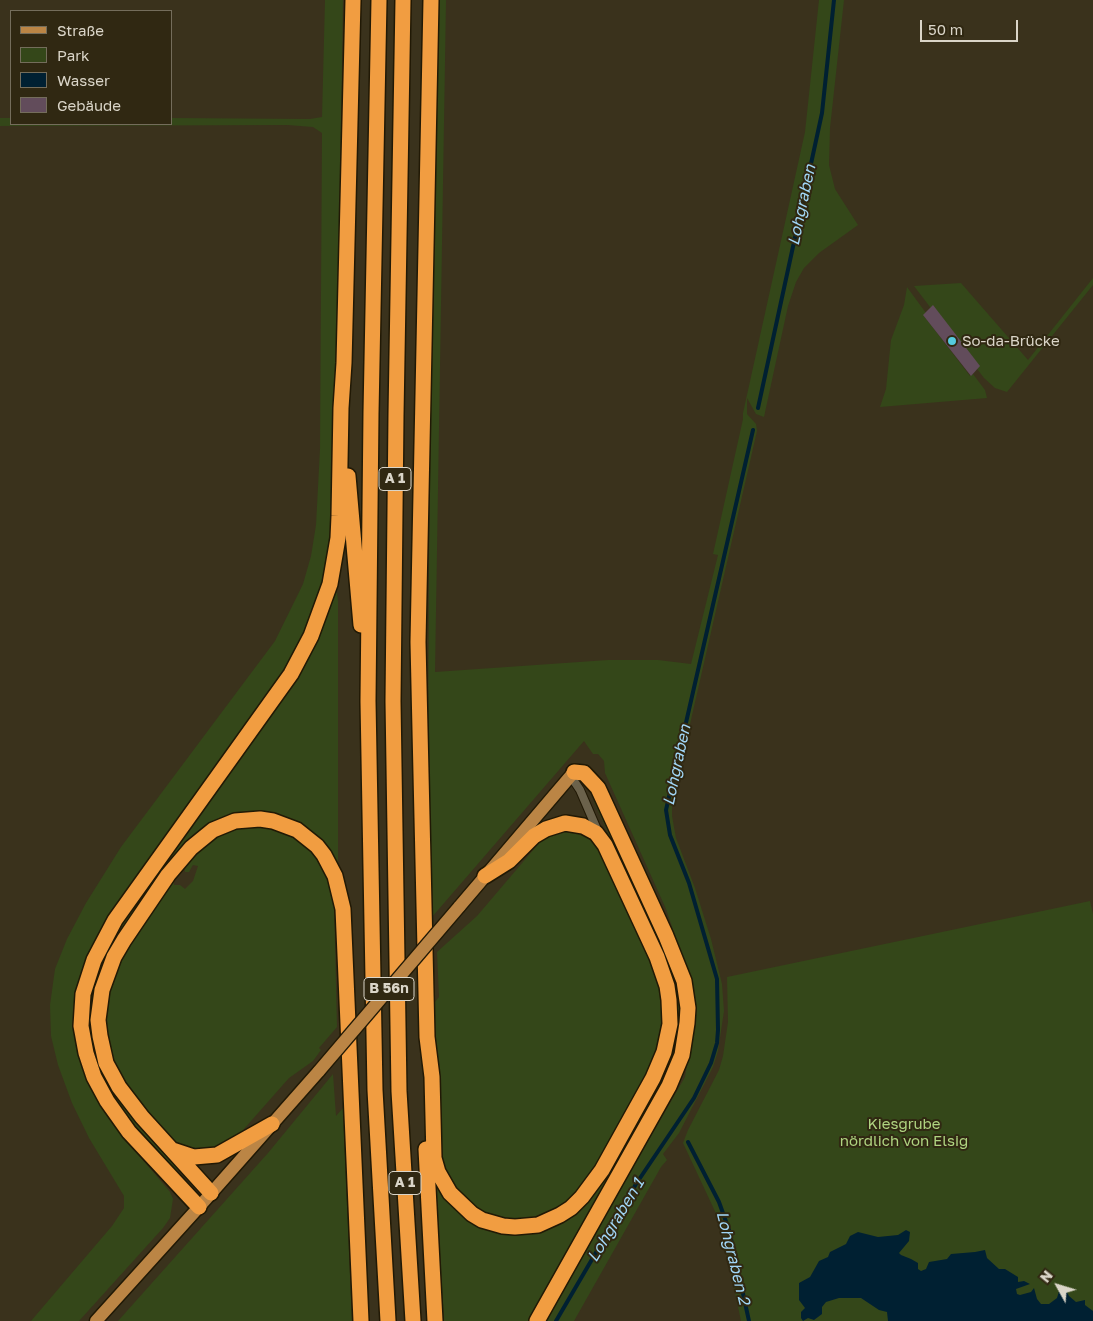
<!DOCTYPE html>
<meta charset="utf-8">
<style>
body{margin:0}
#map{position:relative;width:1093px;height:1321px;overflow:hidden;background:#3a321c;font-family:"Golos Text",sans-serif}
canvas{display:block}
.legend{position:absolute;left:10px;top:10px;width:162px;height:115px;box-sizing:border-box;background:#302812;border:1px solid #746d5b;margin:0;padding:6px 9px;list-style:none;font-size:15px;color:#dad5c8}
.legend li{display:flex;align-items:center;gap:10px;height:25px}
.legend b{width:25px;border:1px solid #746d5b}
.north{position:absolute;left:1033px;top:1261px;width:50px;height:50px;-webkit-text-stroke:4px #302812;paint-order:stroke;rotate:309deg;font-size:14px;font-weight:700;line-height:20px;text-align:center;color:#dad5c8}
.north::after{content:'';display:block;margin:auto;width:18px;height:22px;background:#dad5c8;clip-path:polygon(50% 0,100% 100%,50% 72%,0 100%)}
.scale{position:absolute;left:920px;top:20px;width:98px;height:22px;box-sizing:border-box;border:2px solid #dad5c8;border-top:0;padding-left:6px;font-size:15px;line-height:18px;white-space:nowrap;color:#dad5c8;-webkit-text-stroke:4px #302812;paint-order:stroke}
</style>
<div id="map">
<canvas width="1093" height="1321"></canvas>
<ul class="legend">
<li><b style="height:6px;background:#bb8545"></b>Straße</li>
<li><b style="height:14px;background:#344719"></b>Park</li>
<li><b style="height:14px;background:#002032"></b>Wasser</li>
<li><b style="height:14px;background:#624c5b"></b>Gebäude</li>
</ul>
<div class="north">N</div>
<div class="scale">50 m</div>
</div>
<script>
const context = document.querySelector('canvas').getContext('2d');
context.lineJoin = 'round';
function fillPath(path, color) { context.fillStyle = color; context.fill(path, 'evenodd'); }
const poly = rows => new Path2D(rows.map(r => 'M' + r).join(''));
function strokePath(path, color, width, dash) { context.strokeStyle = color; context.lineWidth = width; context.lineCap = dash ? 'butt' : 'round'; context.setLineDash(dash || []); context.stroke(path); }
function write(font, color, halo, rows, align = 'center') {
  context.font = font + ' "Golos Text",sans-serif'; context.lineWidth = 4; context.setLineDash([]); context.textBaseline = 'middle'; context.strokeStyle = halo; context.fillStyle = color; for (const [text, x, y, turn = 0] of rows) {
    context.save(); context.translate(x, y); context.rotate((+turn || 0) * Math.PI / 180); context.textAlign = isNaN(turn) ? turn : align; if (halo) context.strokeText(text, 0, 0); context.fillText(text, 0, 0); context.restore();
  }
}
fillPath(poly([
 [325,0,343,0,336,460,332,534,327,566,308,629,289,664,79,984,102,1107,114,1126,170,1192,173,1199,170,1218,163,1228,79,1321,31,1321,112,1226,124,1208,124,1196,89,1138,72,1103,58,1065,51,1036,50,1005,55,969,67,939,86,903,121,847,275,641,303,584,311,556,316,525,320,449,322,133,313,127,288,125,0,126,0,118,11,118,11,124,171,124,171,118,310,119,322,117],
 [439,0,446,0,435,672,608,660,658,660,691,664,718,555,713,554,743,419,743,413,805,132,819,0,844,0,830,128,829,165,835,189,858,225,819,253,804,268,796,282,788,306,764,417,756,414,747,398,747,414,756,424,757,431,672,803,672,816,676,838,695,888,711,939,722,984,724,1011,718,1051,713,1067,679,1133,663,1154,667,1160,661,1167,574,1321,545,1321,685,1077,694,1022,691,982,666,909,605,773,604,761,598,754,593,754,584,741,432,917,428,751,429,570,432,280],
 [1093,278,1093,285,1007,392,995,388,984,378,914,286,961,283,1028,360],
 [907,287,926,313,924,316,970,376,973,374,985,390,987,398,880,407,886,389,891,340,904,305],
 [335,592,337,593,338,601,338,863,336,862,315,836,229,817,123,929,95,1041,180,1168,176,1172,128,1117,107,1088,95,1060,88,1031,89,1000,103,956,125,918,303,666,323,626],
 [595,799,596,800,675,973,682,1007,678,1044,669,1072,530,1321,444,1321,436,1184,449,1203,467,1218,563,1221,669,1056,654,934,594,802],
 [258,826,270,827,292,835,310,849,328,877,334,901,337,1027,319,1048,321,1050,313,1061,289,1078,236,1138,210,1151,187,1149,174,1142,132,1094,114,1064,110,1054,105,1020,108,994,124,952,170,884,171,885,174,882,174,885,180,885,185,889,193,881,198,866,193,865,189,872,185,872,184,865,214,837,235,828],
 [562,830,581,833,590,837,600,849,654,966,664,1002,662,1040,649,1073,592,1174,570,1199,561,1207,536,1218,526,1220,503,1219,483,1213,473,1207,455,1189,445,1171,440,1152,436,1107,434,1003,439,997,437,952,477,916,540,842,547,836],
 [1090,901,1093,914,1093,1321,741,1321,720,1222,683,1143,688,1130,719,1070,723,1056,728,1022,727,977],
 [333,1074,336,1116,343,1108,352,1321,118,1321,268,1153]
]), '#344719');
fillPath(poly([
 [906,1230,910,1232,909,1241,899,1253,901,1255,911,1259,918,1263,918,1269,921,1271,926,1269,929,1262,947,1259,951,1254,975,1252,985,1250,987,1258,999,1269,1005,1269,1018,1277,1018,1282,1024,1281,1030,1284,1016,1289,1017,1294,1020,1295,1031,1292,1034,1288,1037,1299,1041,1304,1049,1304,1057,1298,1060,1288,1064,1286,1069,1296,1076,1302,1085,1300,1085,1305,1093,1311,1093,1321,888,1321,887,1312,879,1310,861,1298,839,1298,826,1302,822,1307,822,1314,814,1320,808,1318,803,1321,801,1318,801,1312,805,1308,799,1300,799,1283,810,1277,819,1261,828,1257,830,1252,846,1244,850,1236,858,1232,878,1237,898,1235]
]), '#002032');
strokePath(poly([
 [758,408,822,113,834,0],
 [688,1142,719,1202,729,1230,749,1321],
 [556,1321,636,1184,694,1098,711,1063,717,1043,718,1030,717,979,689,883,670,835,666,810,753,430]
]), '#002032', 4);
fillPath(poly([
 [933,305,980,366,971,376,923,315]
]), '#624c5b');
const lane = poly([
 [570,775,580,790,599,834]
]);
const primary = poly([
 [459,907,574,772],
 [96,1321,199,1207,319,1071]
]);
const highway = poly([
 [379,0,371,413,368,701,375,1090,388,1321],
 [403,0,396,415,393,701,399,1091,413,1321],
 [431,0,418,642,427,1037,432,1077,434,1158,438,1172,450,1193,472,1214,482,1220,503,1226,515,1227,538,1225,560,1215,571,1208,582,1197,602,1170,653,1078,664,1052,670,1024,669,1000,667,986,657,957,605,845,596,833,583,826,565,823,546,829,534,836,509,861,485,876],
 [348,476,361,625],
 [426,1149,435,1321],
 [173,1150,194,1157,217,1155,272,1124],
 [211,1193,142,1117,119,1087,112,1074,106,1063,100,1036,98,1020,102,990,114,957,124,940,168,875,191,848,213,830,235,821,260,819,273,821,297,830,317,846,324,855,335,876,343,909,361,1321],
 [199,1207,129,1132,107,1101,94,1077,86,1053,81,1026,83,994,94,960,115,920,291,674,311,636,330,584,338,538,339,516,341,408,344,363,353,0],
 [537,1321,669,1086,682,1055,687,1023,688,1008,684,981,666,936,598,788,584,773,574,772]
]);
strokePath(lane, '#211905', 10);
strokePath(primary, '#211905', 15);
strokePath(highway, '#211905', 18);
strokePath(lane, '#6b624b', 8);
strokePath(primary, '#bb8545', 12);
strokePath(highway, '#f19d41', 15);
const primaryBridge = poly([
 [319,1071,459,907]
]);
strokePath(primaryBridge, '#211905', 15, []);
strokePath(primaryBridge, '#bb8545', 12);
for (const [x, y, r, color] of [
 [952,341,5,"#55cade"]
]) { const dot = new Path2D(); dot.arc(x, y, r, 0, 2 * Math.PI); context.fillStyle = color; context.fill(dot); strokePath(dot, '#302812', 2); }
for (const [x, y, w] of [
 [395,479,32],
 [389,989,50],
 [405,1183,32]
]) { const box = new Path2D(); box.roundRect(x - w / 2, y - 11.5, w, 23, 4); context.fillStyle = '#302812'; context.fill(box); strokePath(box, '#dad5c8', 1); }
write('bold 14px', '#dad5c8', null, [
 ["A 1",395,479],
 ["B 56n",389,989],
 ["A 1",405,1183]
]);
write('15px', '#dad5c8', '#302812', [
 ["So-da-Brücke",962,341]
], 'left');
write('15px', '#afd480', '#302812', [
 ["Kiesgrube",904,1124],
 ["nördlich von Elsig",904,1141]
]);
write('italic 16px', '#a1d6f6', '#302812', [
 ["Lohgraben",802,205,-78],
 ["Lohgraben",677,765,-78],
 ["Lohgraben 1",616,1220,-59],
 ["Lohgraben 2",733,1258,76]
]);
</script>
